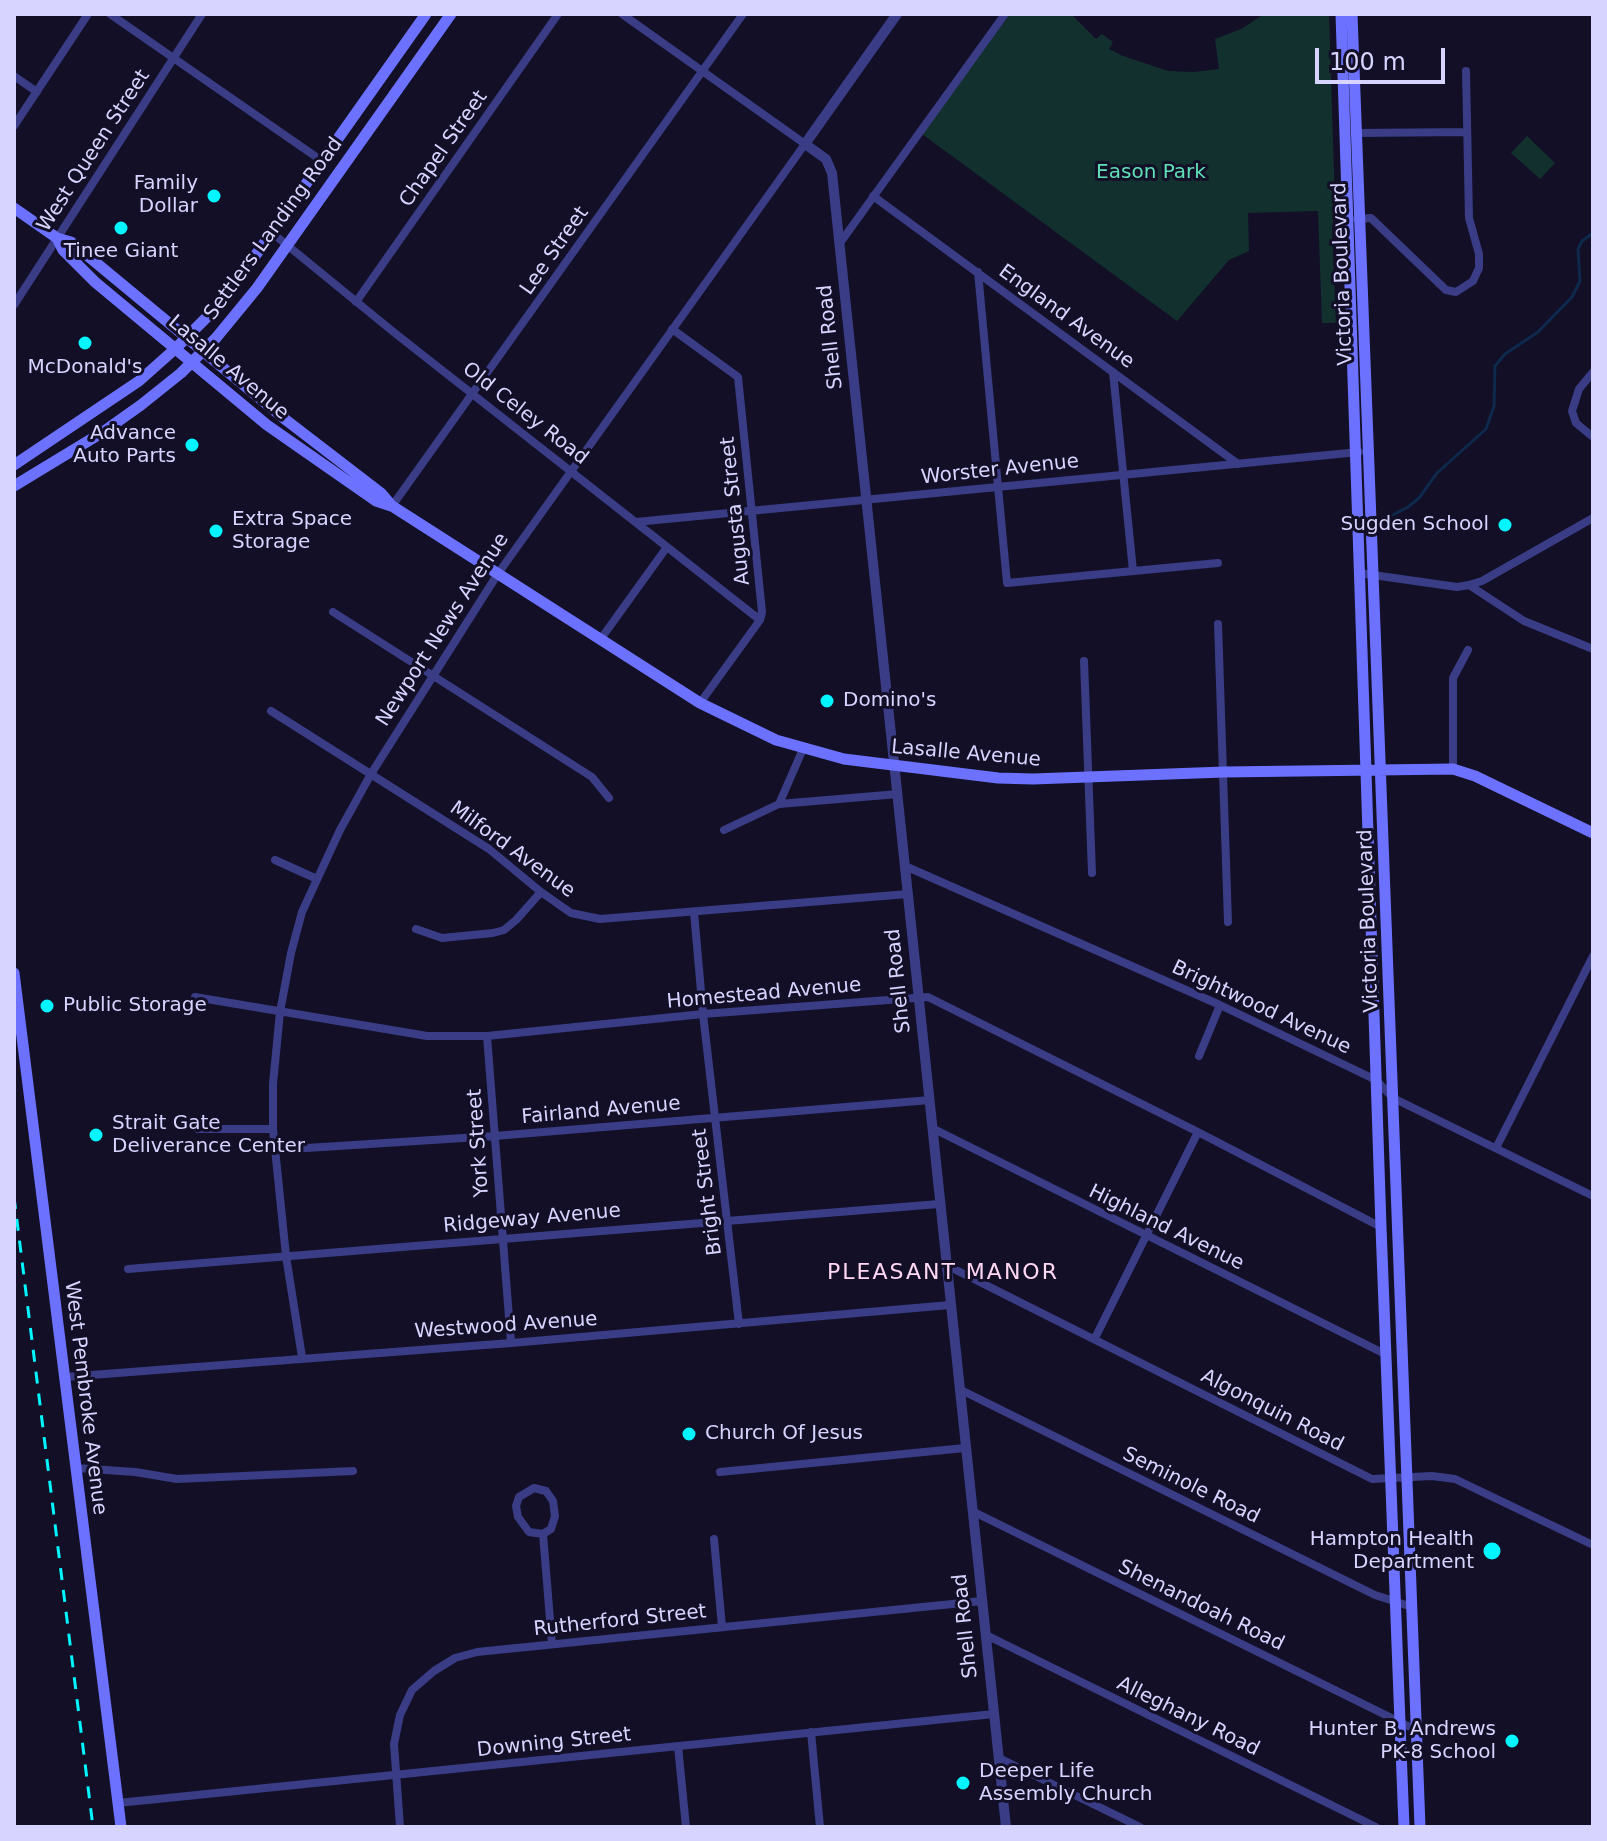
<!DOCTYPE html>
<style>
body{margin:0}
#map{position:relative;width:1607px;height:1841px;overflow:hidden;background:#120f27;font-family:"DejaVu Sans",sans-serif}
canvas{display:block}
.frame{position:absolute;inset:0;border:16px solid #d7d5ff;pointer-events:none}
.scale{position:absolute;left:1315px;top:48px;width:130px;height:36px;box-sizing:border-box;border:4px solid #d7d5ff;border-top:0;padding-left:10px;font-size:24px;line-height:28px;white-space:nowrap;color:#d7d5ff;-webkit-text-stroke:6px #120f27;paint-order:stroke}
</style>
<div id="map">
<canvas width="1607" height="1841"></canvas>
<div class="frame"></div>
<div class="scale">100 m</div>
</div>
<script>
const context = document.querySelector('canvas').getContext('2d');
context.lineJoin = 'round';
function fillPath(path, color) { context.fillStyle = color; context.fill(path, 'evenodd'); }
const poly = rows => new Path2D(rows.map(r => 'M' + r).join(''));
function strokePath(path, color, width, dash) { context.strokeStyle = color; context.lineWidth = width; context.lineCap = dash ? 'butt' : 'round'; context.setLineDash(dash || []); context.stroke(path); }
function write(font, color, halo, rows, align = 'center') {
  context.font = font + ' "DejaVu Sans",sans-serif'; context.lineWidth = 6; context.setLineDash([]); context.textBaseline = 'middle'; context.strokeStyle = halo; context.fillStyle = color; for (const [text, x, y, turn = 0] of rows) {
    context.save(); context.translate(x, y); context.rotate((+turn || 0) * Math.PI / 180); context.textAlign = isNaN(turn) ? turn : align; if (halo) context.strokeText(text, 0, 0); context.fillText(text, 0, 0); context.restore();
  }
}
fillPath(poly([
 [1010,14,1071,14,1096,39,1102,34,1113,42,1109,49,1123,56,1168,71,1194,72,1219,69,1215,39,1241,29,1264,14,1329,14,1335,205,1332,229,1336,323,1322,323,1318,211,1248,213,1249,251,1229,260,1177,321,922,134],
 [1527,136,1555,163,1540,179,1511,153]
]), '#12312e');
strokePath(poly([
 [1387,518,1408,507,1419,498,1437,473,1486,429,1494,406,1495,366,1505,354,1538,332,1572,297,1580,281,1578,249,1582,241,1593,233]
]), '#0e294c', 3);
strokePath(poly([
 [110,14,322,161],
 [14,76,37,92],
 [14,126,88,14],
 [1356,133,1467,132],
 [873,196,1238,464],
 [1357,219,1371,218,1446,290,1456,292,1473,281,1479,268,1479,254,1469,218,1466,71],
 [271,232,396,334,760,620],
 [840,243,1005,14],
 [978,272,1007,583,1218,563],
 [356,302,558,14],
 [14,305,202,14],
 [672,329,738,377,762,612,760,620,700,703],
 [1113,372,1133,571],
 [1593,372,1579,389,1572,411,1576,423,1593,437],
 [392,506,743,14],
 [636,522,1359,452],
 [1359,573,1457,587,1469,585,1524,621,1593,649],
 [1469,585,1482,581,1593,518],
 [333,612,592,777,609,798],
 [1218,624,1228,922],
 [600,640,667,547],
 [1084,661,1092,873],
 [271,711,489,849,541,892,571,913,600,919,908,894],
 [1453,769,1453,678,1468,650],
 [779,804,803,749],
 [724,830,779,804,898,794],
 [275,860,317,879],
 [905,866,1220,1005,1376,1080,1393,1098,1593,1196],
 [694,912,703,1014,739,1324],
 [416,929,442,938,493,933,504,930,516,920,541,892],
 [195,997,427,1036,487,1036,703,1014,928,997,1198,1132,1381,1227],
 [487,1036,511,1343],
 [1199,1056,1220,1005],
 [932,1128,1387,1355],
 [198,1129,273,1129],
 [1496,1148,1593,956],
 [275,1150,495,1136,930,1100],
 [946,1265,1372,1479,1432,1476,1455,1479,1593,1545],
 [128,1269,939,1204],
 [1095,1338,1198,1132],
 [302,1357,286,1256,273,1129,273,1084,280,1012,291,953,302,912,340,830,371,774,497,575,805,144,622,14],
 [65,1377,511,1343,950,1305],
 [959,1389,1375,1595,1412,1607],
 [76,1468,135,1472,177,1479,353,1471],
 [720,1472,965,1448],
 [972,1511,1416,1730],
 [543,1534,551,1529,555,1516,553,1501,546,1491,534,1488,519,1497,516,1506,518,1517,529,1532,543,1534,552,1644],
 [714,1539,722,1627],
 [986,1635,1376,1827],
 [811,1732,820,1827],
 [678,1746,686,1827],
 [999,1758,1140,1827],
 [118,1803,994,1714],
 [400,1827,394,1744,400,1715,412,1690,434,1671,455,1658,477,1652,982,1601]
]), '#3a3c86', 8);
strokePath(poly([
 [897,14,805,144,826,159,832,173,1006,1827]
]), '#3a3c86', 10);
strokePath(poly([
 [1341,14,1381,1227,1404,1827],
 [1352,14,1420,1827],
 [14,208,57,238,71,242,286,420,381,493,392,506,700,703,776,740,844,759,998,778,1033,779,1224,772,1453,769,1475,776,1593,833],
 [57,238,63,250,95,282,267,425,376,501,391,506],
 [14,465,139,381,175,349,212,312,243,273,426,14],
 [14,486,103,432,141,405,181,373,216,338,257,288,451,14],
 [14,973,121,1827]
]), '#6c72ff', 11);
strokePath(poly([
 [14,1197,93,1827]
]), '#01f6ff', 3, [12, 10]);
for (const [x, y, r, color] of [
 [214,196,8,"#01f6ff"],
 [121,228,8,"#01f6ff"],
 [85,343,8,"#01f6ff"],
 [192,445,8,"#01f6ff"],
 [1505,525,8,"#01f6ff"],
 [216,531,8,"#01f6ff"],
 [827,701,8,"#01f6ff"],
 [47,1006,8,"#01f6ff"],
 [96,1135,8,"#01f6ff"],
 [689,1434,8,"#01f6ff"],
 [1492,1551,10,"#01f6ff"],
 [1512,1741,8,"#01f6ff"],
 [963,1783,8,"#01f6ff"]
]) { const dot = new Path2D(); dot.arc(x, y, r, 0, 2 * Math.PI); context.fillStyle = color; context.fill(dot); strokePath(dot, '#120f27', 3); }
write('20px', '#d7d5ff', '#120f27', [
 ["Chapel Street",444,149,-55],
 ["West Queen Street",94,151,-57],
 ["Settlers Landing Road",274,229,-54],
 ["Lee Street",555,251,-55],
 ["Victoria Boulevard",1343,274,-92],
 ["England Avenue",1066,317,36],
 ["Shell Road",831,337,-96],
 ["Lasalle Avenue",228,368,40],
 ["Old Celey Road",525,414,38],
 ["Worster Avenue",1000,470,-6],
 ["Augusta Street",736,511,-96],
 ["Newport News Avenue",443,630,-57],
 ["Lasalle Avenue",966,754,5],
 ["Milford Avenue",512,850,36],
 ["Victoria Boulevard",1369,921,-92],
 ["Shell Road",899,981,-96],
 ["Homestead Avenue",764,994,-5],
 ["Brightwood Avenue",1261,1008,25],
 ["Fairland Avenue",601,1111,-5],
 ["York Street",479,1143,-94],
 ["Bright Street",708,1192,-97],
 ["Ridgeway Avenue",532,1219,-5],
 ["Highland Avenue",1166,1228,26],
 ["Westwood Avenue",506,1326,-4],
 ["West Pembroke Avenue",85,1398,83],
 ["Algonquin Road",1272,1411,27],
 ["Seminole Road",1191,1486,26],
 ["Shenandoah Road",1201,1606,26],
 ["Rutherford Street",620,1621,-6],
 ["Shell Road",966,1626,-96],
 ["Alleghany Road",1188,1717,26],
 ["Downing Street",554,1743,-6]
]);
write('20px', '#5fe1b8', '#120f27', [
 ["Eason Park",1151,173]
]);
write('20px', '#d7d5ff', '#120f27', [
 ["Family",198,184,"right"],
 ["Dollar",198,207,"right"],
 ["Tinee Giant",121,252,"center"],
 ["McDonald's",85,368,"center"],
 ["Advance",176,434,"right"],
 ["Auto Parts",176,457,"right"],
 ["Extra Space",232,520],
 ["Storage",232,543],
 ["Sugden School",1489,525,"right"],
 ["Domino's",843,701],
 ["Public Storage",63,1006],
 ["Strait Gate",112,1124],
 ["Deliverance Center",112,1147],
 ["Church Of Jesus",705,1434],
 ["Hampton Health",1474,1540,"right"],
 ["Department",1474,1563,"right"],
 ["Hunter B. Andrews",1496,1730,"right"],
 ["PK-8 School",1496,1753,"right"],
 ["Deeper Life",979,1772],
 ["Assembly Church",979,1795]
], 'left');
context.letterSpacing = '2px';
write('22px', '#ffd7f3', '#120f27', [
 ["PLEASANT MANOR",943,1273]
]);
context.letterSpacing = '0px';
</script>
